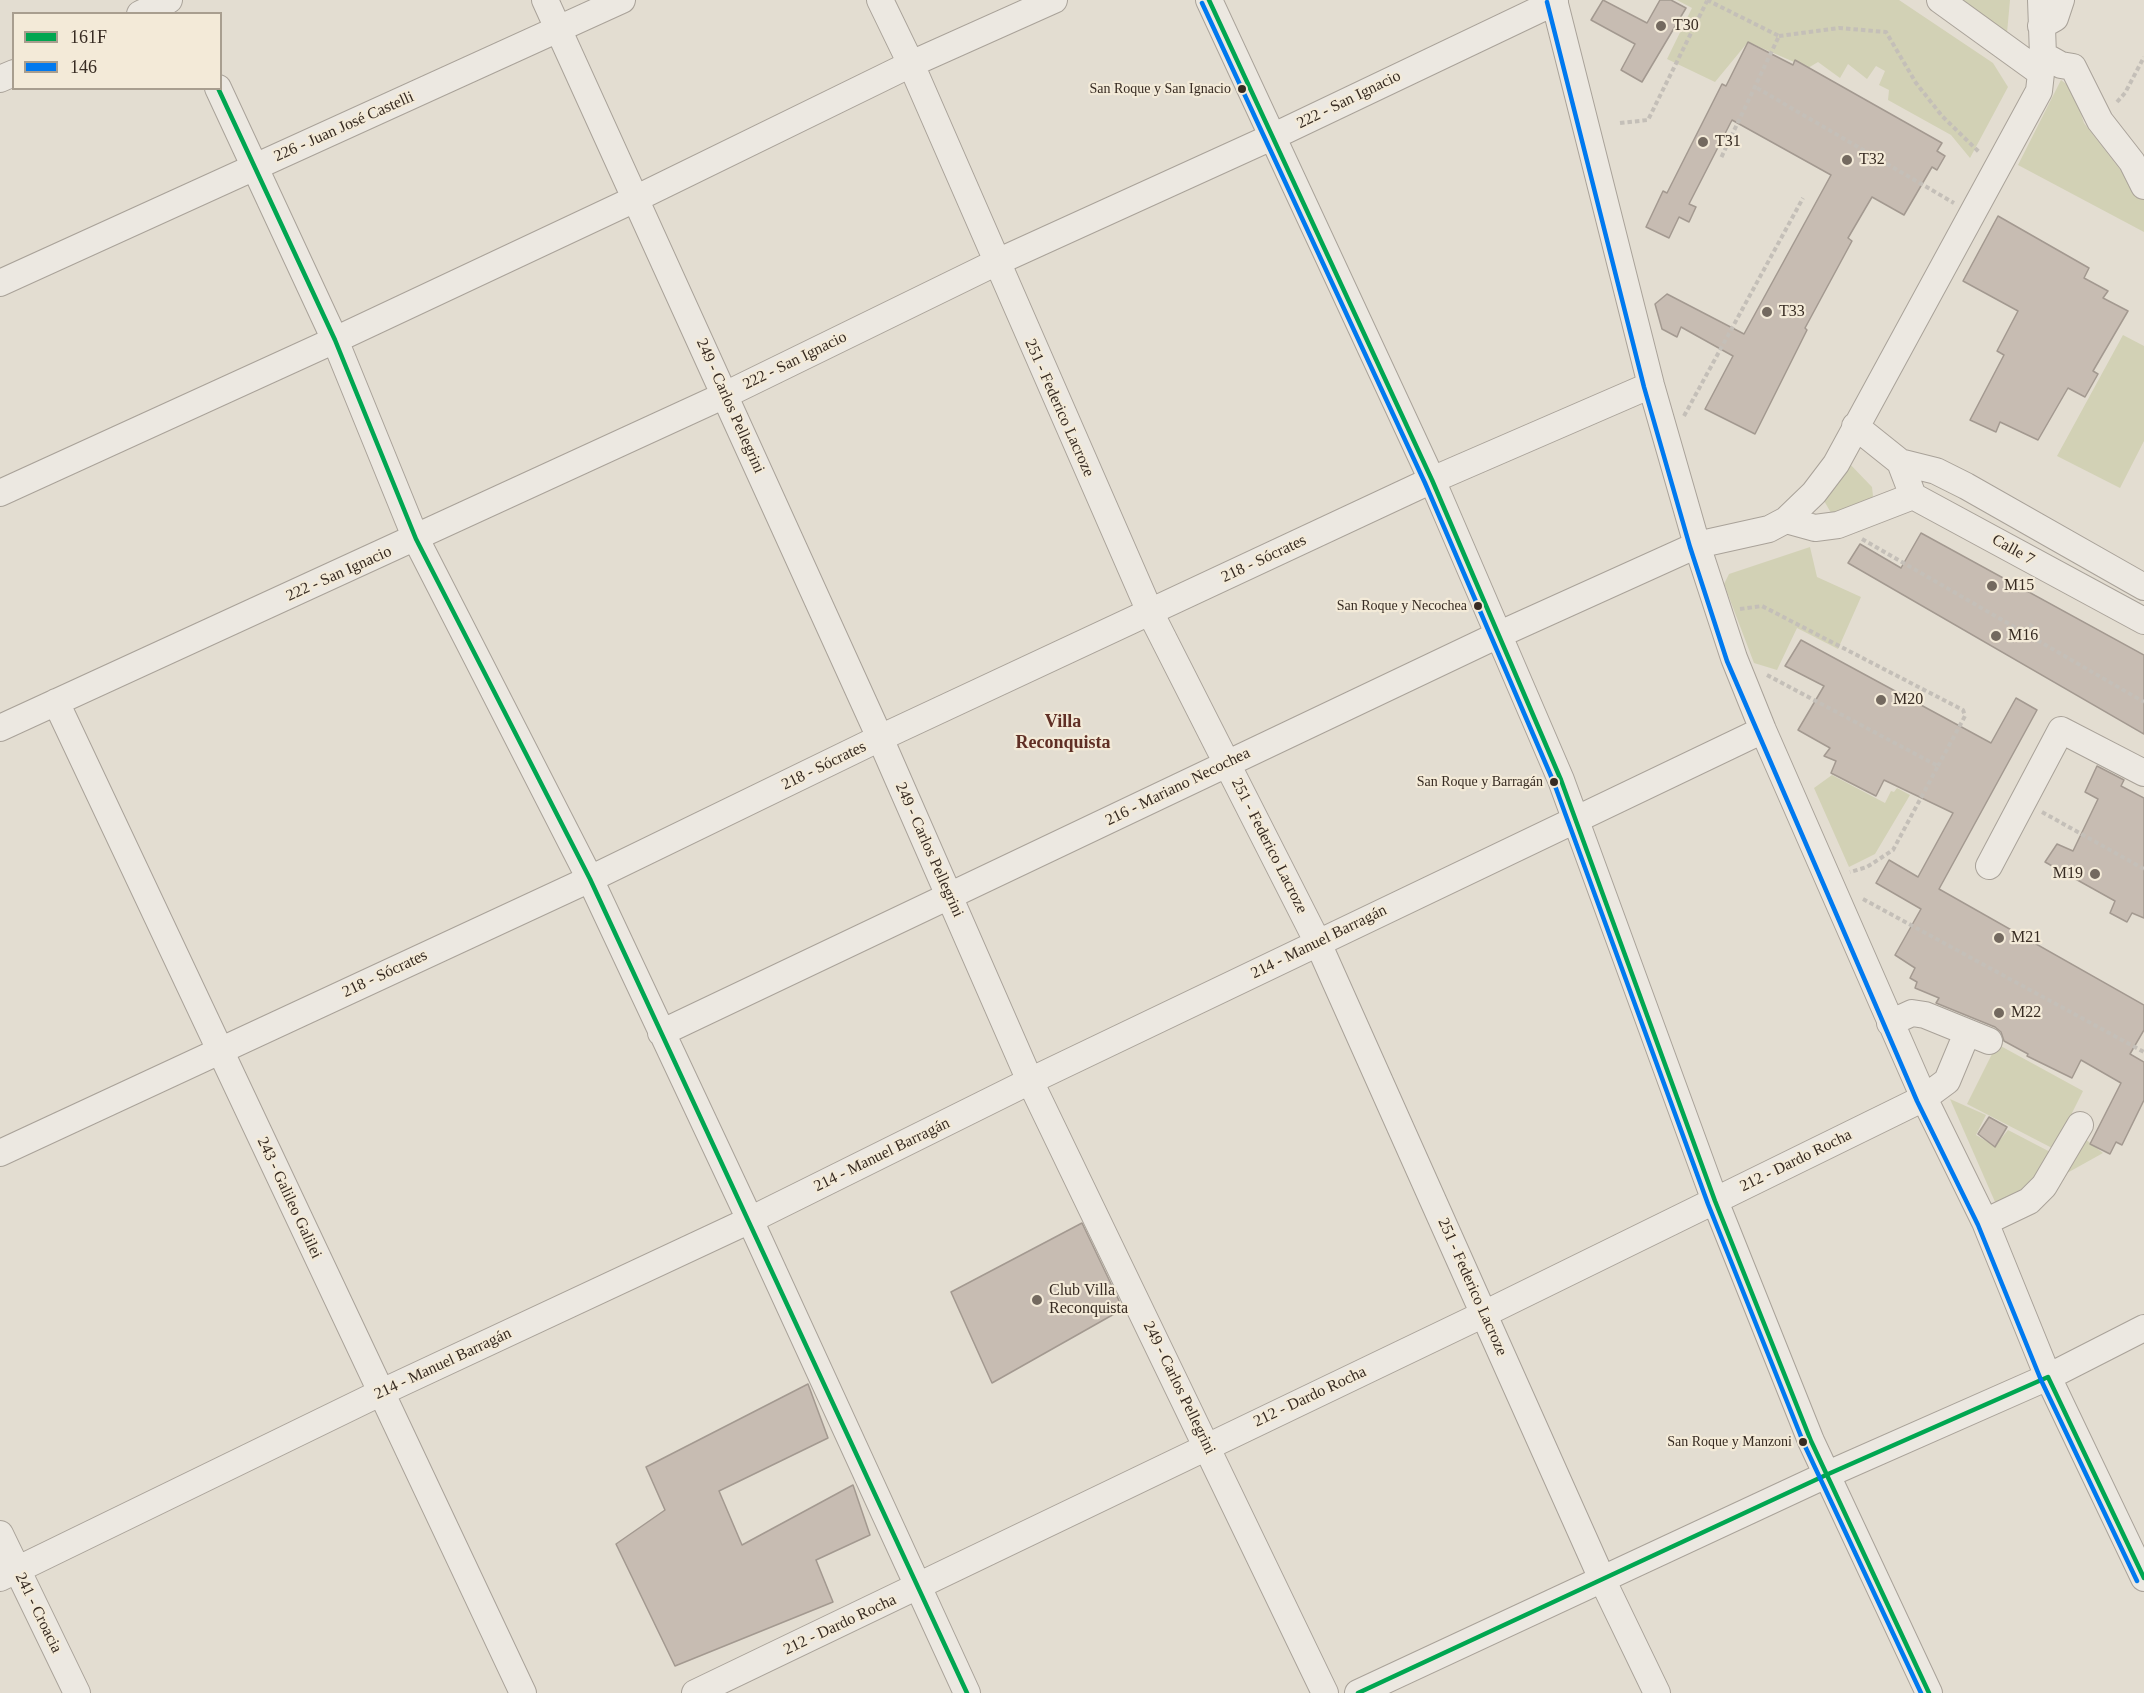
<!DOCTYPE html>
<meta charset="utf-8">
<style>
body{margin:0}
#map{position:relative;width:2144px;height:1693px;overflow:hidden;background:#e3ddd1;font-family:Georgia,serif}
canvas{display:block}
.legend{position:absolute;left:12px;top:12px;width:210px;height:78px;box-sizing:border-box;background:#f3ead8;border:2px solid #a89e8f;margin:0;padding:8px 10px;list-style:none;font-size:18px;color:#372b22}
.legend li{display:flex;align-items:center;gap:12px;height:30px}
.legend b{width:30px;border:2px solid #a89e8f}
</style>
<div id="map">
<canvas width="2144" height="1693"></canvas>
<ul class="legend">
<li><b style="height:8px;background:#00a651"></b>161F</li>
<li><b style="height:8px;background:#0079ef"></b>146</li>
</ul>
</div>
<script>
const context = document.querySelector('canvas').getContext('2d');
context.lineJoin = 'round';
function fillPath(path, color) { context.fillStyle = color; context.fill(path, 'evenodd'); }
const poly = rows => new Path2D(rows.map(r => 'M' + r).join(''));
function strokePath(path, color, width, dash) { context.strokeStyle = color; context.lineWidth = width; context.lineCap = dash ? 'butt' : 'round'; context.setLineDash(dash || []); context.stroke(path); }
function write(font, color, halo, rows, align = 'center') {
  context.font = font + ' Georgia,serif'; context.lineWidth = 4.5; context.setLineDash([]); context.textBaseline = 'middle'; context.strokeStyle = halo; context.fillStyle = color; for (const [text, x, y, turn = 0] of rows) {
    context.save(); context.translate(x, y); context.rotate((+turn || 0) * Math.PI / 180); context.textAlign = isNaN(turn) ? turn : align; if (halo) context.strokeText(text, 0, 0); context.fillText(text, 0, 0); context.restore();
  }
}
fillPath(poly([
 [1677,0,1899,0,1993,63,2008,87,1970,158,1951,135,1888,100,1889,90,1879,85,1885,71,1876,66,1867,79,1848,64,1840,78,1818,62,1808,68,1748,42,1715,82,1667,59,1692,8],
 [1957,0,2010,0,2007,33],
 [2061,80,2073,89,2084,123,2144,200,2144,232,2018,165],
 [2123,335,2144,346,2144,441,2120,488,2057,456],
 [1846,460,1872,487,1873,496,1871,502,1834,518,1819,492],
 [1810,547,1817,577,1861,597,1838,649,1797,628,1777,670,1754,663,1724,584,1729,574],
 [1832,775,1885,803,1891,791,1894,792,1897,788,1910,795,1875,854,1849,867,1814,788],
 [1997,1044,2083,1091,2054,1149,1967,1104],
 [1950,1099,1986,1115,1976,1135,1995,1146,2008,1130,2056,1155,2075,1131,2103,1153,1999,1211]
]), '#d2d1b5');
const building = poly([
 [1603,0,1647,23,1660,0,1671,0,1686,8,1642,82,1621,70,1635,44,1591,20,1603,0],
 [1748,42,1793,65,1795,60,1942,143,1937,151,1945,156,1937,170,1932,167,1904,215,1872,197,1848,238,1852,241,1805,328,1807,330,1755,434,1705,409,1733,356,1681,327,1677,337,1662,329,1655,304,1667,294,1744,334,1831,175,1732,120,1689,204,1696,207,1689,222,1679,217,1669,238,1646,227,1663,191,1667,193,1722,84,1726,86,1748,42],
 [1998,216,2089,268,2084,278,2108,291,2103,298,2128,311,2093,371,2098,374,2085,397,2068,388,2038,440,2000,422,1996,432,1970,420,2004,355,1997,351,2018,311,1963,281,1998,216],
 [1921,533,2144,655,2144,734,1848,563,1860,544,1901,568,1921,533],
 [1801,640,1991,743,2016,698,2037,710,1939,889,2144,1005,2144,1030,2130,1054,2144,1062,2144,1100,2122,1145,2116,1142,2110,1154,2090,1144,2121,1083,2081,1060,2072,1078,2027,1056,2028,1054,2004,1041,2001,1032,1995,1027,1936,1003,1939,998,1915,988,1917,982,1910,978,1915,968,1895,955,1921,909,1876,883,1889,860,1918,877,1953,813,1884,780,1876,796,1831,773,1836,761,1824,756,1830,748,1798,730,1824,686,1785,666,1801,640],
 [2097,766,2124,780,2121,786,2144,798,2144,918,2132,913,2127,922,2110,913,2115,901,2045,862,2057,844,2073,851,2098,799,2085,792,2097,766],
 [1989,1117,2007,1127,1995,1147,1978,1134,1989,1117],
 [1082,1223,1123,1309,992,1383,951,1292,1082,1223],
 [808,1384,828,1438,719,1491,742,1545,853,1485,870,1535,816,1560,833,1602,675,1666,616,1544,665,1510,646,1467,808,1384]
]);
fillPath(building, '#c7bcb2');
strokePath(building, '#a39990', 1.5);
const minor = poly([
 [545,0,880,738,1030,1081,1325,1693],
 [880,0,911,64,1150,612,1318,943,1602,1579,1657,1693],
 [1209,0,1432,480,1561,780,1715,1201,1811,1441,1929,1693],
 [1554,0,1651,385,1697,545,1734,658,1763,730,1924,1098,1985,1222,2048,1377,2144,1578],
 [1940,0,2041,73],
 [140,14,169,0],
 [2041,26,2055,18,2061,0],
 [2043,55,2061,65,2073,67,2100,121,2132,162,2144,186],
 [0,79,14,73],
 [218,88,335,340,416,539,590,879,750,1220,967,1693],
 [0,283,622,0],
 [1855,426,1900,462,1913,496,2144,621],
 [1900,462,1936,471,1966,486,2144,587],
 [0,493,335,340,635,199,911,64,1054,0],
 [1786,520,1815,528,1838,525,1913,496],
 [56,702,523,1693],
 [0,728,725,395,995,263,1274,136,1555,2],
 [1989,866,2061,730,2144,773],
 [1890,1023,1912,1013,1925,1015,1989,1041],
 [661,1033,1498,635,1697,545,1769,529,1786,520,1814,493,1836,464,2039,91,2043,55,2041,0],
 [0,1153,590,879,880,738,1432,480,1651,385],
 [1985,1222,2029,1201,2044,1186,2080,1125],
 [0,1534,77,1693],
 [0,1578,380,1393,750,1220,1030,1081,1763,730],
 [695,1693,1484,1314,1924,1098,1947,1081,1967,1033],
 [1358,1693,1826,1475,2048,1377,2144,1328]
]);
strokePath(minor, '#a9a299', 28);
strokePath(poly([
 [1707,0,1779,36,1721,158],
 [1779,36,1839,28,1886,32,1916,83,1942,116,1979,152],
 [1757,88,1954,203],
 [2117,102,2125,93,2144,57],
 [1620,123,1648,120,1707,1],
 [1684,416,1803,198],
 [1862,539,2144,702],
 [1740,609,1762,606,1963,710,1965,716,1938,766],
 [2027,634,2032,624],
 [1767,675,1938,766,1893,850,1867,867,1850,872],
 [2042,812,2144,869],
 [1863,899,2144,1052]
]), '#c4bfb8', 4, [4.5, 3]);
strokePath(minor, '#ece8e1', 26);
strokePath(poly([
 [1209,0,1432,480,1561,780,1715,1201,1811,1441,1929,1693],
 [218,88,335,340,416,539,590,879,967,1693],
 [1358,1693,1826,1475,2048,1377,2144,1578]
]), '#00a651', 4.5);
strokePath(poly([
 [1547,2,1644,387,1690,547,1727,661,1917,1101,1978,1225,2041,1380,2137,1581],
 [1202,3,1425,483,1554,783,1708,1204,1804,1444,1921,1693]
]), '#0079ef', 4.5);
for (const [x, y, r, color] of [
 [1661,26,6,"#73695f"],
 [1242,89,5,"#372b22"],
 [1703,142,6,"#73695f"],
 [1847,160,6,"#73695f"],
 [1767,312,6,"#73695f"],
 [1992,586,6,"#73695f"],
 [1478,606,5,"#372b22"],
 [1996,636,6,"#73695f"],
 [1881,700,6,"#73695f"],
 [1554,782,5,"#372b22"],
 [2095,874,6,"#73695f"],
 [1999,938,6,"#73695f"],
 [1999,1013,6,"#73695f"],
 [1037,1300,6,"#73695f"],
 [1803,1442,5,"#372b22"]
]) { const dot = new Path2D(); dot.arc(x, y, r, 0, 2 * Math.PI); context.fillStyle = color; context.fill(dot); strokePath(dot, '#f3ead8', 2); }
write('14px', '#372b22', '#f3ead8', [
 ["San Roque y San Ignacio",1231,89],
 ["San Roque y Necochea",1467,606],
 ["San Roque y Barragán",1543,782],
 ["San Roque y Manzoni",1792,1442]
], 'right');
write('16px', '#372b22', '#f3ead8', [
 ["T30",1673,26],
 ["T31",1715,142],
 ["T32",1859,160],
 ["T33",1779,312],
 ["M15",2004,586],
 ["M16",2008,636],
 ["M20",1893,700],
 ["M19",2083,874,"right"],
 ["M21",2011,938],
 ["M22",2011,1013],
 ["Club Villa",1049,1291],
 ["Reconquista",1049,1309]
], 'left');
write('16px', '#372b22', '#f3ead8', [
 ["222 - San Ignacio",1349,100,-26],
 ["226 - Juan José Castelli",344,127,-24],
 ["222 - San Ignacio",795,361,-26],
 ["249 - Carlos Pellegrini",730,406,66],
 ["251 - Federico Lacroze",1059,408,66],
 ["Calle 7",2013,550,29],
 ["218 - Sócrates",1264,559,-25],
 ["222 - San Ignacio",339,574,-24],
 ["218 - Sócrates",824,766,-26],
 ["216 - Mariano Necochea",1178,787,-26],
 ["251 - Federico Lacroze",1269,846,63],
 ["249 - Carlos Pellegrini",929,850,66],
 ["214 - Manuel Barragán",1319,942,-26],
 ["218 - Sócrates",385,974,-25],
 ["214 - Manuel Barragán",882,1155,-26],
 ["212 - Dardo Rocha",1796,1161,-26],
 ["243 - Galileo Galilei",289,1198,65],
 ["251 - Federico Lacroze",1472,1287,66],
 ["214 - Manuel Barragán",443,1364,-25],
 ["249 - Carlos Pellegrini",1179,1388,64],
 ["212 - Dardo Rocha",1310,1397,-25],
 ["241 - Croacia",38,1613,64],
 ["212 - Dardo Rocha",840,1625,-25]
]);
write('bold 18px', '#602f25', '#f3ead8', [
 ["Villa",1063,722],
 ["Reconquista",1063,743]
]);
</script>
